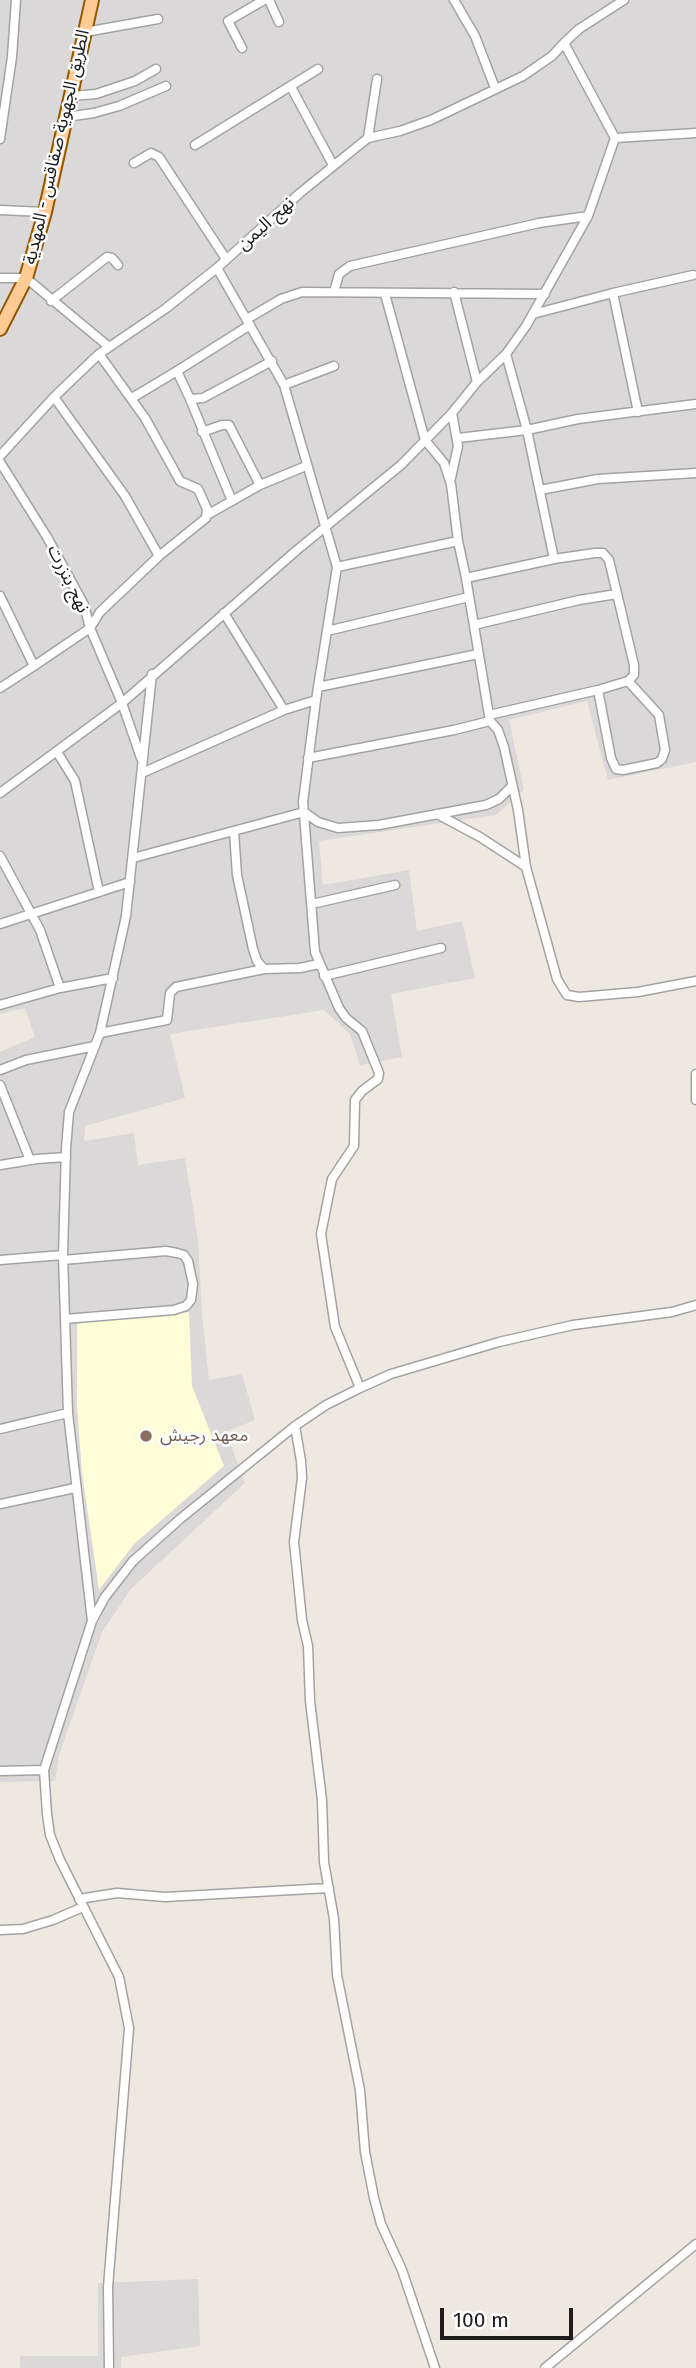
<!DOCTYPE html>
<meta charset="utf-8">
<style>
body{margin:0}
#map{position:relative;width:696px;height:2368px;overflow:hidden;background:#eee9e0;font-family:"Fira Sans",sans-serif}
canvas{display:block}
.scale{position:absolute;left:440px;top:2308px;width:133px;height:32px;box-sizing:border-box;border:4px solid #1c1c1c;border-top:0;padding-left:9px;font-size:21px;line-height:24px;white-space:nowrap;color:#1c1c1c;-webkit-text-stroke:5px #fff;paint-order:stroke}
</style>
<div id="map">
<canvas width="696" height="2368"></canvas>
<div class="scale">100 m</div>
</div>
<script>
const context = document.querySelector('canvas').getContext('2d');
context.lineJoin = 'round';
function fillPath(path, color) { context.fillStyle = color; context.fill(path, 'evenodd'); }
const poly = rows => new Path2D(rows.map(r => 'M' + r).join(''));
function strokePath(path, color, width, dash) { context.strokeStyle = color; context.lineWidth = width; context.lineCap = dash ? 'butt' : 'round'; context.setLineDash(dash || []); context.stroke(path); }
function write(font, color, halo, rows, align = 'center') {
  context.font = font + ' "Fira Sans","Noto Sans Arabic",sans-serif'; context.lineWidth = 5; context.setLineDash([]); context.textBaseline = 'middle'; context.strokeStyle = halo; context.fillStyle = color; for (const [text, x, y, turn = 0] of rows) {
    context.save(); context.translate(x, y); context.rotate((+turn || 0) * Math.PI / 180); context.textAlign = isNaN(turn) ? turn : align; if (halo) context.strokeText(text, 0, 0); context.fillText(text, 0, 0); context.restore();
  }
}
fillPath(poly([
 [0,0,696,0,696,762,608,780,587,701,509,720,524,790,496,815,319,841,323,885,409,870,417,931,462,921,475,978,391,994,402,1057,360,1065,350,1034,324,1010,170,1034,185,1098,85,1126,84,1141,134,1133,138,1165,185,1158,198,1240,202,1313,209,1380,242,1374,255,1420,226,1432,245,1483,131,1589,102,1632,59,1755,55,1781,0,1782,0,1052,35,1037,25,1008,0,1014],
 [198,2279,200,2346,121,2357,121,2368,20,2368,20,2356,98,2356,98,2283]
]), '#dad8d9');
fillPath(poly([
 [189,1312,192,1386,224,1466,134,1544,99,1590,82,1473,77,1407,77,1323]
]), '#fffcd8');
const street = poly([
 [269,0,279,22],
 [454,0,475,36,495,88],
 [624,0,579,29,564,43,615,138,696,133],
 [85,32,158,19],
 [242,48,228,21,264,0],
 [291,87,333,165],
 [71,96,96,94,135,81,156,69],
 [66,117,94,113,119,106,166,86],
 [368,138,377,79],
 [0,139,12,57,16,0],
 [195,145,318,69],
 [134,163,151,153,159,157,226,259],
 [0,210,45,212],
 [217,268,284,385,337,567,316,700,303,802,315,952,339,1008,346,1018,362,1031,379,1073,378,1079,362,1091,355,1100,354,1146,332,1179,321,1234,335,1327,360,1388],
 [0,278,26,278,108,346],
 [334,292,339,274,350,266,539,223,588,216],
 [454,292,477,382],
 [613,293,693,275],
 [51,301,107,257,112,258,118,265],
 [533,314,613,293,638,412],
 [247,319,281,299,302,292,545,294],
 [250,325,177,371,190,399,203,398,272,361],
 [284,385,334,366],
 [54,397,125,496,159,556],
 [132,398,177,371],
 [190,399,232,501],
 [202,432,222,425,229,425,260,485,306,466],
 [458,438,527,430,578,419,696,404],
 [0,456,54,397,99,354,165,309,217,268,300,193,358,146,368,138,400,131,431,120,523,76,552,56,564,43],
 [0,462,47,537,84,605,90,628,122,703,141,758],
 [451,478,458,446,452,413],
 [540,490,598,479,696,473],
 [207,515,260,485],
 [458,541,466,578,554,559,527,430,506,354],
 [337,567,458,541,451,484,444,463,425,440,385,294],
 [0,596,34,666,90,628,100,612,159,556,206,518,207,509,198,489,180,481,145,418,99,354],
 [224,613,284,710,316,700],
 [474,625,579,600,617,594],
 [327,631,469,597],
 [318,687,478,654],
 [0,688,34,666],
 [598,690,611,758,616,769,623,770,657,763,662,759,665,750,659,715,628,681],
 [489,715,598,690,628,681,634,675,634,665,609,560,603,553,595,553,554,559],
 [490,721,498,730,504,747,518,810,526,867,557,979,563,989,567,995,579,997,638,992,696,981],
 [57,752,75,781,99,892],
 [308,758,454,730,490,721,466,578],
 [142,773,284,710],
 [0,793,122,703,297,550,401,465,452,413,477,382,506,354,526,326,588,216,615,138],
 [437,814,480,837,526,867],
 [234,832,237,875,253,949,257,961,264,969],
 [0,856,40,930,60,988],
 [133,858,304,812,318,822,338,828,379,825,486,805,499,799,512,786],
 [312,904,395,885],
 [0,924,130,882],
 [324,976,441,948],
 [0,1005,60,988,113,978],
 [100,1033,167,1020,170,993,176,987,264,969,300,968,319,964],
 [0,1070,26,1060,95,1046],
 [696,1074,696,1100],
 [0,1085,30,1160],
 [0,1165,37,1159,66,1157],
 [0,1260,63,1255],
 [63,1260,166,1251,177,1253,184,1255,188,1261,193,1284,191,1300,186,1306,174,1310,65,1319],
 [295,1426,301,1461,302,1478,294,1542,302,1620,308,1646,310,1701,322,1800,324,1862,334,1919,337,1975,360,2090,365,2152,374,2198,381,2224,402,2270,435,2368],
 [0,1429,68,1413],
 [0,1504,75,1488],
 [92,1621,68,1413,63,1255,66,1149,69,1112,100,1033,126,916,152,674],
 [0,1771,44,1770],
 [79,1899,117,1893,165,1897,329,1888],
 [0,1930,23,1929,53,1920,83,1907],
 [109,2368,108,2287,129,2028,119,1977,60,1860,50,1835,47,1814,44,1770,92,1621,105,1597,133,1561,180,1519,295,1426,326,1405,360,1388,391,1374,499,1342,573,1325,672,1312,696,1305],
 [545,2368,696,2244]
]);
const primary = poly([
 [0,329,26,278,45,212,92,0]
]);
strokePath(street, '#a3a3a3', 11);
strokePath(primary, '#935900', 16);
strokePath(street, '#fff', 8);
strokePath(primary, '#ffca94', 12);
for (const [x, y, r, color] of [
 [146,1436,7,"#8d6e63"]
]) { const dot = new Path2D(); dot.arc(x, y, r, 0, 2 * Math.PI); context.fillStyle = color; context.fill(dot); strokePath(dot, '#fff', 2.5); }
write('18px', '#1c1c1c', '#fff', [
 ["الطريق الجهوية صفاقس - المهدية",57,147,-77],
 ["نهج اليمن",266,224,-42],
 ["نهج بنزرت",68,579,64]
]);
write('18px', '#785e54', '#fff', [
 ["معهد رجيش",160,1436]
], 'left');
</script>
